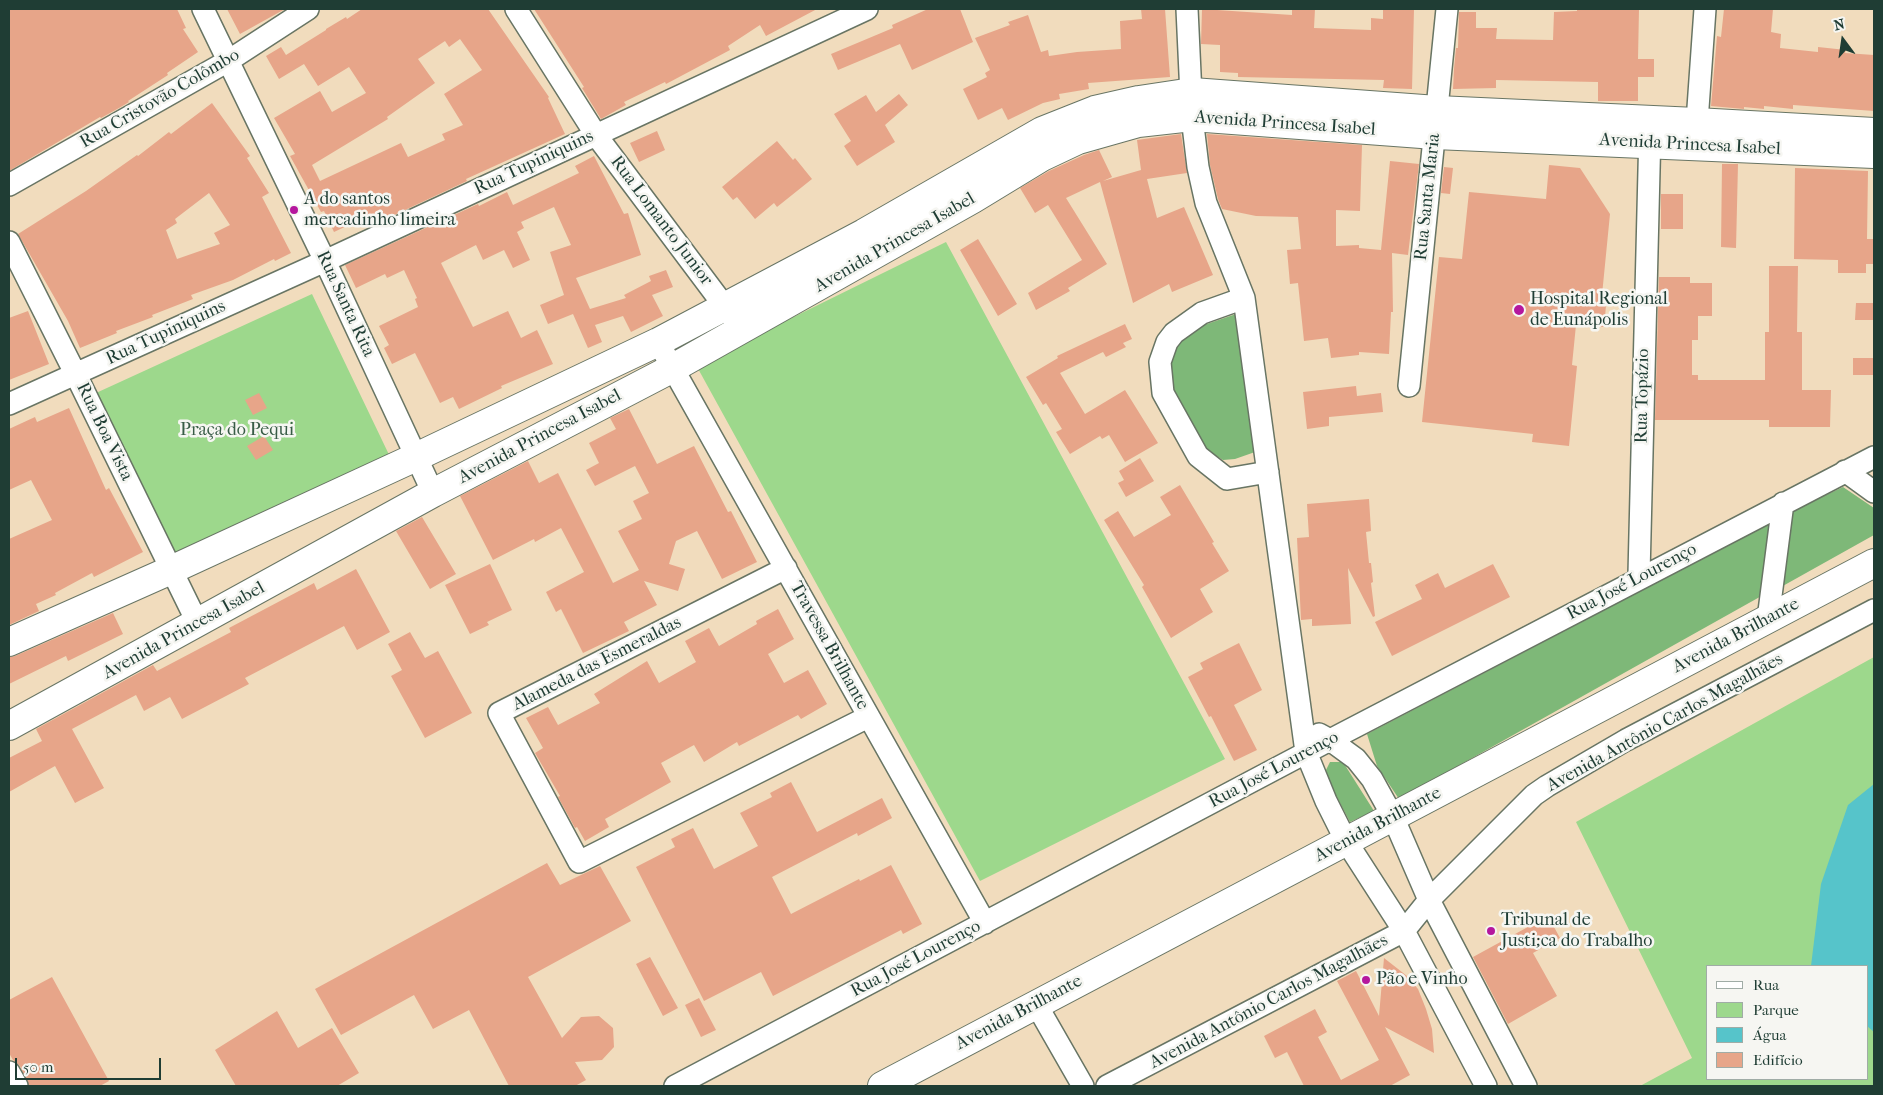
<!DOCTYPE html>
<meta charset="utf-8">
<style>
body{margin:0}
#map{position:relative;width:1883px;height:1095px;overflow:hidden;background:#f1dcbd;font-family:"IM FELL French Canon",serif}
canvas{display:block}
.frame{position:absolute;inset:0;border:10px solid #1f3d34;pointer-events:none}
.legend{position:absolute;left:1706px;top:965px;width:162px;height:115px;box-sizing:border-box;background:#f6f6f2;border:1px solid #a0aca6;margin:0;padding:6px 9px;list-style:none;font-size:15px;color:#1f3d34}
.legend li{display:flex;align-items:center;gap:10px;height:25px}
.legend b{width:25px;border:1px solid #a0aca6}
.north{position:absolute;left:1818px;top:15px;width:50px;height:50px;-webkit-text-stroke:4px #f6f6f2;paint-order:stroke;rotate:346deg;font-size:14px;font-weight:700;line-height:20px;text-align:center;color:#1f3d34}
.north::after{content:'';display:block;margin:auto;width:18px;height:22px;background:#1f3d34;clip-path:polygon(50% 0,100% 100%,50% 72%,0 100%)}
.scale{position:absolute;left:15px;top:1058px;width:146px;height:22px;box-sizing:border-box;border:2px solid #1f3d34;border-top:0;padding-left:6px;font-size:15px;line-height:18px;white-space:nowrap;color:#1f3d34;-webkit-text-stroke:4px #f6f6f2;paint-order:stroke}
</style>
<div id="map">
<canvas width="1883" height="1095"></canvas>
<div class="frame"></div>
<ul class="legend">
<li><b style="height:6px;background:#fff"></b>Rua</li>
<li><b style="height:14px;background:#9dd88c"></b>Parque</li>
<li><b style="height:14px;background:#56c4ca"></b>Água</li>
<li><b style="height:14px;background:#e7a589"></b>Edifício</li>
</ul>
<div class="north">N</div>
<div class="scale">50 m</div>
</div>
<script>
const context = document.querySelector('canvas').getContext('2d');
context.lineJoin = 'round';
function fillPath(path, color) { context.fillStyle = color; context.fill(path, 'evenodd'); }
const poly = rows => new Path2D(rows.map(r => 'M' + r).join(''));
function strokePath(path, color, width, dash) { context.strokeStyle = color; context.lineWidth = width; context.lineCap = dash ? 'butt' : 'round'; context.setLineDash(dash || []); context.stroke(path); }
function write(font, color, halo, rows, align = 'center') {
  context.font = font + ' "IM FELL French Canon",serif'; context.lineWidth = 5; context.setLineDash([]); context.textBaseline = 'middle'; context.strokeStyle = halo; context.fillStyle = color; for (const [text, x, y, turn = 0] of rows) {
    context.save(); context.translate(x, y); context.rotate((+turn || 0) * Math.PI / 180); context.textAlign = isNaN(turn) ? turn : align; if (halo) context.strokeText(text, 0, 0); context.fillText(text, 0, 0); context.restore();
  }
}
fillPath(poly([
 [946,242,1225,759,980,881,696,365],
 [312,294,393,463,174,563,96,393],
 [1874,657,1874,1086,1640,1086,1692,1058,1576,822],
 [1707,966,1867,966,1867,1079,1707,1079]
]), '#9dd88c');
fillPath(poly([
 [1236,314,1255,452,1235,459,1223,460,1207,450,1183,413,1171,388,1167,365,1176,342,1201,326],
 [1843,487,1874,508,1874,535,1781,587,1790,512],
 [1773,522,1765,594,1399,799,1377,766,1367,734],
 [1330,762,1343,762,1374,811,1350,822,1332,788,1326,770]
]), '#7eb878');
fillPath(poly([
 [1874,784,1874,1032,1867,1026,1867,966,1811,966,1821,884,1848,805]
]), '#56c4ca');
fillPath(poly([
 [9,9,177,9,186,28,183,29,198,52,167,73,168,75,128,101,129,102,119,108,101,118,100,117,9,171],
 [227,9,285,9,240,34],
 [362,9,488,9,549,97,548,98,565,134,466,179,467,181,375,224,370,215,334,232,324,211,321,212,290,156,295,154,274,118,320,91,332,112,366,93,349,67,318,86,304,64,279,79,266,56,281,47,286,55,326,30,326,29,346,17,347,19],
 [460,39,482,70,444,94,463,125,442,134,445,140,408,157,401,143,320,181,312,165,388,119,387,117,435,83,418,59,445,41,449,47],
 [534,9,817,9,766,36,760,25,728,46,730,50,666,84,665,82,624,102,626,105,601,119,582,88,584,87],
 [928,9,960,9,973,42,912,70,900,44,838,70,831,54,893,28,892,25],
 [1141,9,1165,9,1170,77,1088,83,1089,89,1059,94,1060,99,1043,103,1008,120,1002,108,978,120,963,89,987,77,985,73,990,70,975,38,1010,25,1008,22,1028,15,1041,52,1048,50,1049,56,1077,52,1121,49,1120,21,1142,19],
 [1202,9,1292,15,1292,9,1315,9,1314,28,1371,30,1371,18,1383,19,1383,9,1414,9,1412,89,1383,88,1384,80,1238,77,1238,73,1220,72,1220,45,1201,44],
 [1577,9,1639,9,1638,59,1654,59,1654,77,1638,77,1638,101,1598,101,1598,82,1496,80,1496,88,1453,89,1454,69,1456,48,1458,48,1459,12,1476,12,1476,28,1497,28,1496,39,1553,40,1554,12,1577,11],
 [1724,9,1773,9,1771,32,1781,34,1780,48,1818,52,1818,47,1846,50,1845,53,1874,55,1874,111,1793,105,1793,109,1764,106,1764,109,1744,107,1744,109,1711,106,1717,36,1721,37],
 [899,94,908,105,885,125,895,142,857,166,844,146,851,141,834,114,866,95,876,112],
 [212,103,250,156,247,158,269,193,262,197,291,253,275,261,274,259,233,280,191,295,193,299,152,315,153,317,116,331,117,333,80,348,68,321,18,234,86,191,137,155,138,156,169,132,171,134],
 [209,193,230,225,214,233,220,244,177,259,166,230,177,223,175,219],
 [657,131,665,150,639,162,630,143],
 [1181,134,1187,173,1147,179,1157,218,1184,207,1213,275,1172,292,1169,284,1133,303,1100,182,1066,198,1107,264,1068,288,1070,291,1036,310,1028,293,1082,260,1048,205,1035,213,1020,188,1049,171,1084,155,1099,150,1112,177,1103,181,1141,170,1137,140],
 [1207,134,1362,145,1360,211,1336,210,1336,246,1359,245,1359,248,1381,250,1390,161,1419,164,1408,255,1392,253,1393,312,1391,312,1389,354,1359,352,1359,355,1331,358,1328,338,1304,341,1298,283,1290,284,1287,250,1301,249,1298,217,1256,216,1222,209,1218,199,1210,165],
 [777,141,793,160,795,158,812,179,777,207,774,203,755,219,737,197,733,200,722,187],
 [594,156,624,214,628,213,641,255,576,278,590,309,626,298,624,295,651,281,649,276,666,270,673,287,652,295,663,316,631,332,623,316,595,325,602,342,588,348,573,314,548,324,540,305,564,295,550,252,571,245,554,207,521,222,524,228,517,232,530,260,513,268,504,250,483,260,476,245,441,263,473,327,508,311,521,338,537,330,553,364,501,386,502,388,459,409,453,397,440,403,415,353,392,364,384,348,389,345,379,326,418,307,415,299,417,298,404,270,387,278,385,274,356,288,345,265,478,204,479,206,507,192,513,205,579,173,575,166],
 [1722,164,1738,164,1736,248,1721,247],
 [1549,165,1580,168,1610,214,1602,295,1607,295,1604,327,1576,325,1572,365,1577,366,1569,446,1532,442,1533,434,1422,422,1439,257,1462,259,1469,192,1546,199],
 [1444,167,1453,168,1450,194,1441,193],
 [1795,168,1868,171,1867,239,1874,239,1874,264,1866,264,1866,273,1838,273,1838,260,1794,259],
 [1661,194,1683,194,1683,229,1661,229],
 [978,239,1017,304,998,316,960,250],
 [1769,266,1798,266,1797,332,1802,332,1802,390,1831,390,1830,427,1769,427,1769,420,1655,420,1659,277,1690,277,1690,283,1712,283,1712,316,1698,316,1698,340,1692,340,1692,375,1698,375,1698,380,1765,380,1765,332,1769,332],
 [1856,303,1874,303,1874,320,1855,320],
 [28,311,49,364,9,380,9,318],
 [1125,324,1132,339,1123,343,1126,347,1106,357,1103,352,1060,373,1085,414,1125,390,1158,443,1125,462,1109,435,1102,439,1100,436,1070,454,1056,432,1062,429,1046,403,1043,405,1026,377,1058,358,1057,356],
 [1853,358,1873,358,1873,375,1853,375],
 [1356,386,1357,396,1381,393,1383,412,1329,417,1329,426,1307,429,1303,392],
 [259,393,267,408,253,415,245,400],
 [69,408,106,490,109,488,143,552,94,577,92,573,55,593,56,595,36,604,39,611,9,625,9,539,52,520,31,480,9,490,9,429,35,417,37,422],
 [629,409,657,464,694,446,728,512,731,511,757,562,722,579,697,531,676,541,669,564,685,569,678,591,644,581,657,605,624,622,629,631,583,653,561,609,556,612,546,592,584,572,561,528,535,542,534,539,493,560,460,496,528,461,539,483,558,473,613,583,639,570,618,531,642,519,633,501,649,493,635,466,595,486,586,470,599,463,589,443,616,429,610,418],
 [264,436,273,450,256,460,247,446],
 [1140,458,1154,481,1126,497,1118,483,1124,480,1119,471],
 [1180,485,1214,542,1212,543,1229,571,1200,589,1213,612,1171,638,1142,587,1144,585,1104,520,1118,511,1134,537,1171,515,1160,497],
 [1369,499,1371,531,1366,532,1369,563,1371,563,1373,582,1371,583,1375,616,1373,617,1348,568,1351,624,1312,626,1312,619,1301,620,1297,538,1309,537,1307,504],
 [422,517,456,574,430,589,396,531],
 [490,564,512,610,487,622,489,625,470,634,445,585],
 [1493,564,1510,597,1392,656,1375,622,1422,599,1415,585,1438,573,1445,588],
 [356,569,390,632,357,650,344,626,245,678,249,684,182,719,170,697,144,711,136,695,72,729,104,788,75,803,55,766,9,792,9,758,42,741,36,729,153,665,157,671,231,632,229,628,314,583,317,590],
 [778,609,794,639,768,654,784,683,808,670,827,704,801,719,798,715,739,746,737,742,704,762,694,745,661,763,671,782,605,819,609,827,585,841,577,827,575,828,558,797,560,796,535,753,543,748,526,718,548,707,558,725,600,703,594,694,647,661,659,683,696,662,685,641,709,628,719,646,757,624,756,621],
 [113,613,123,634,68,661,66,656,9,684,9,657,15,656],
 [410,632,425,658,438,651,472,713,425,738,391,676,402,670,388,644],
 [1239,643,1262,690,1234,705,1257,750,1234,761,1211,716,1209,717,1188,677,1203,669,1200,663],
 [791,782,817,832,882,798,892,818,858,836,857,833,772,877,791,914,859,879,860,881,891,865,922,924,903,934,901,930,773,996,761,972,704,1001,636,867,675,847,671,839,693,828,714,869,758,846,740,813,772,797,770,793],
 [547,863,560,885,600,866,631,921,528,977,562,1038,581,1017,599,1016,613,1028,614,1047,602,1060,575,1062,586,1080,575,1086,509,1086,469,1010,433,1029,414,995,341,1035,315,989],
 [1548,916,1560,938,1533,953,1557,996,1508,1024,1473,957],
 [650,957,678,1008,663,1016,636,964],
 [1384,958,1407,976,1418,989,1426,1009,1432,1029,1434,1053,1385,1027,1410,1075,1390,1086,1304,1086,1287,1052,1275,1058,1264,1036,1315,1009,1327,1032,1318,1037,1341,1080,1379,1060,1337,981,1356,971,1379,1016],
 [52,977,109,1081,100,1086,29,1086,20,1066,13,1060,9,1053,9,1000],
 [699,998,716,1030,701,1037,685,1005],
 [277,1011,298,1048,332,1028,359,1073,337,1086,236,1086,215,1050]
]), '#e7a589');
const minor = poly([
 [203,9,325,261,433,493],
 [516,9,596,135,734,319],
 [1187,9,1192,117,1198,167,1206,203,1244,298,1306,752,1326,801,1346,841,1404,931,1486,1086],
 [1696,136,1705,9],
 [9,185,228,61,308,9],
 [9,242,76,375,198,624],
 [1244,298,1202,313,1174,333,1167,342,1160,362,1163,393,1198,456,1227,479,1268,472],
 [658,342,985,923],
 [1409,386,1447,9],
 [9,404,325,261,867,9],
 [1845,471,1874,492],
 [786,568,499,713,579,862,868,717],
 [1648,574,1639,574,1650,130],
 [1768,619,1783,503],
 [1319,734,1330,740,1356,759,1372,779,1393,817,1429,900,1526,1086],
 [1036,1004,1083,1086],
 [9,1072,17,1086],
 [675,1086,1330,740,1874,457],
 [1107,1086,1404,931,1429,900,1534,795,1547,786,1626,740,1874,610]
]);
const secondary = poly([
 [9,642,171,570,416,457,658,342,864,233,1042,131,1095,110,1139,100,1192,92,1437,110,1696,122,1874,132],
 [9,726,433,493,673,368,973,199,1042,157,1078,140,1138,123,1192,117,1435,135,1874,154]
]);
const primary = poly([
 [882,1086,1874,563]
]);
strokePath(minor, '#687564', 24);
strokePath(secondary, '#687564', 30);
strokePath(primary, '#687564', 30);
strokePath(minor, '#fff', 21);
strokePath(secondary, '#fff', 28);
strokePath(primary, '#fff', 28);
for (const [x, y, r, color] of [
 [294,210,5,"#b5179e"],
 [1519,310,6,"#b5179e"],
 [1491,931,5,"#b5179e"],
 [1366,980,5,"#b5179e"]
]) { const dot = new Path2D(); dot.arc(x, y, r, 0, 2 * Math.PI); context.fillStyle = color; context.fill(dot); strokePath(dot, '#f6f6f2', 2); }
write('18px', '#1f3d34', '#f6f6f2', [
 ["Rua Cristovão Colômbo",160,99,-30],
 ["Avenida Princesa Isabel",1285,124,4],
 ["Avenida Princesa Isabel",1690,145,3],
 ["Rua Tupiniquins",534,163,-25],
 ["Rua Santa Maria",1428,197,-84],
 ["Rua Lomanto Junior",661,221,53],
 ["Avenida Princesa Isabel",895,243,-30],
 ["Rua Santa Rita",345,304,65],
 ["Rua Tupiniquins",166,333,-25],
 ["Rua Topázio",1643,396,-89],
 ["Rua Boa Vista",104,432,64],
 ["Avenida Princesa Isabel",540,437,-28],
 ["Rua José Lourenço",1632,582,-28],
 ["Avenida Princesa Isabel",184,631,-29],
 ["Avenida Brilhante",1736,636,-28],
 ["Travessa Brilhante",829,646,61],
 ["Alameda das Esmeraldas",597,664,-27],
 ["Avenida Antônio Carlos Magalhães",1665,723,-29],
 ["Rua José Lourenço",1274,770,-28],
 ["Avenida Brilhante",1378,825,-28],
 ["Rua José Lourenço",916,959,-28],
 ["Avenida Antônio Carlos Magalhães",1269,1002,-28],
 ["Avenida Brilhante",1019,1013,-28]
]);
write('18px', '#1f3d34', '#f6f6f2', [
 ["A do santos",304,200],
 ["mercadinho limeira",304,221],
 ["Hospital Regional",1530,300],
 ["de Eunápolis",1530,321],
 ["Tribunal de",1501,921],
 ["Justi;ca do Trabalho",1501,942],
 ["Pão e Vinho",1376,980]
], 'left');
write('18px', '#385c46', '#f6f6f2', [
 ["Praça do Pequi",237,431]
]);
</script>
